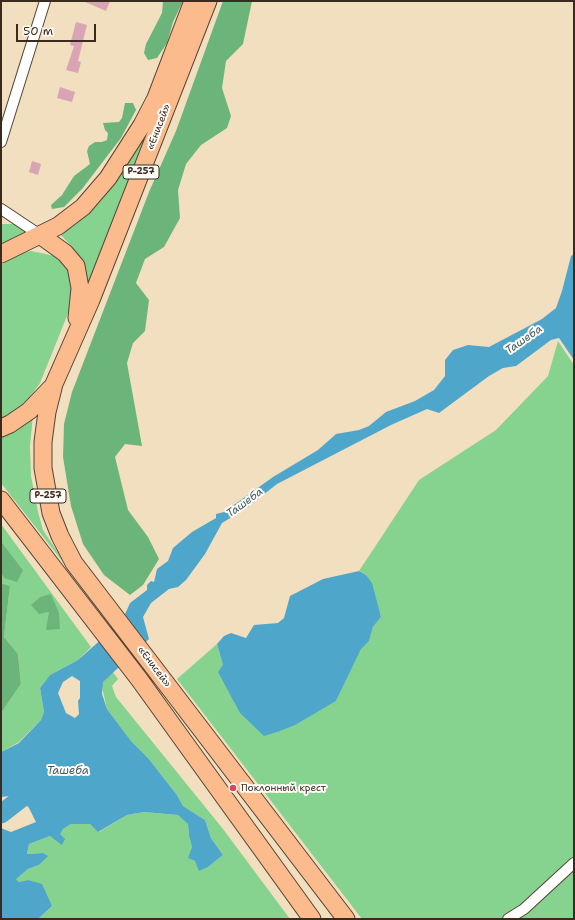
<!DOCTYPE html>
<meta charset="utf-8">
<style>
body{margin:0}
#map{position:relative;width:575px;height:920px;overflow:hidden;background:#f1dfc0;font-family:"Shantell Sans",sans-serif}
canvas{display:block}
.frame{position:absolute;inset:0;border:2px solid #3b2a1e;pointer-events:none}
.scale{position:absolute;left:16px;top:24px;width:80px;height:18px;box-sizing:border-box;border:2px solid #3b2a1e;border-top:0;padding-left:5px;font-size:12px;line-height:14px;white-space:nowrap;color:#3b2a1e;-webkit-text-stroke:3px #fdfcf7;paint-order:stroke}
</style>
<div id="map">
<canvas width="575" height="920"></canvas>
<div class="frame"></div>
<div class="scale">50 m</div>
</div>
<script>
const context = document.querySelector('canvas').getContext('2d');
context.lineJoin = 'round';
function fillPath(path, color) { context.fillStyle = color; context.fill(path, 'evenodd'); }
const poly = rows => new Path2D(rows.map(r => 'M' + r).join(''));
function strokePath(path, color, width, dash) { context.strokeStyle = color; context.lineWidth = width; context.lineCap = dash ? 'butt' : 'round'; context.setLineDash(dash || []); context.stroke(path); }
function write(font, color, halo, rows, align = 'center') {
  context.font = font + ' "Shantell Sans",sans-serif'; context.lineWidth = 4; context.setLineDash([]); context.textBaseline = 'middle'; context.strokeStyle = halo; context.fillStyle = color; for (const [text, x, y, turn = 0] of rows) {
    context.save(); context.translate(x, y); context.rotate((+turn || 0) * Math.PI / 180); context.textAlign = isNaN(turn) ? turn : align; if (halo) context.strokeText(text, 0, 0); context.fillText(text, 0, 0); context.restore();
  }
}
fillPath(poly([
 [167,89,86,296,82,262,73,248,61,235,93,207,117,179,140,143],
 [1,224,15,224,28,231,1,247],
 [31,251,55,256,63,261,70,269,74,293,69,311,40,383,25,404,1,421,1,265,18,254],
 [558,341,574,365,574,919,362,919,177,679,217,644,223,665,280,731,336,701,361,648,369,641,373,627,381,617,366,575,359,571,419,480,496,430,548,376],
 [33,415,30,446,31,476,38,512,43,530,70,571,1,483,1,437,17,429],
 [1,524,91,647,78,660,50,675,40,688,44,712,41,720,19,742,1,752,1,713,21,684,18,654,4,637,10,586,1,583,1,573,4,578,23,570,1,541],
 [51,594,60,629,49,612,40,613],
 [112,671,118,679,112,686,116,697,223,829,290,919,38,919,52,906,28,880,19,882,15,879,28,869,39,865,47,856,43,853,27,854,29,844,50,836,55,839,63,829,71,824,90,824,99,832,127,815,144,812,178,815,188,823,189,836,192,847,189,858,208,867,223,855,211,838,205,820,183,806,177,795,148,758,131,741,107,709,102,687,103,682]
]), '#86d390');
fillPath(poly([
 [163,1,183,1,173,22,167,43,157,58,148,60,144,53,146,44,162,13],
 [223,1,252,1,243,44,226,61,222,88,231,116,227,128,201,145,186,164,178,190,180,218,164,247,145,259,136,283,149,300,145,331,133,343,127,363,142,446,125,444,115,457,128,510,148,537,159,559,143,585,130,595,104,575,83,544,71,506,63,457,64,424,72,392,149,192,176,131],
 [125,103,133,103,136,110,121,138,82,189,64,207,52,209,51,205,62,195,74,176,90,164,87,151,89,146,95,142,102,142,107,140,108,133,105,130,103,123,119,122,122,118],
 [1,541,23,570,17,582,4,578,1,573],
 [1,583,10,586,4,637,18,654,21,684,1,713],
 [51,594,59,613,60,629,46,630,49,612,39,614,31,605,40,597]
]), '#6cb57a');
fillPath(poly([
 [574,254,574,360,559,338,551,340,516,366,503,368,489,376,439,413,427,409,391,425,277,484,245,509,222,523,205,554,186,580,178,587,169,589,151,603,143,617,149,639,103,682,102,694,107,709,131,741,148,758,177,795,183,806,205,820,211,838,223,855,208,867,199,871,195,861,188,858,192,847,189,836,188,824,178,815,144,812,127,815,98,832,90,824,71,824,63,829,60,834,65,839,62,845,50,836,29,844,27,854,43,853,48,856,39,865,28,869,16,879,19,882,28,880,42,884,52,906,38,919,1,919,1,828,11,832,36,822,29,808,18,795,1,797,1,752,19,743,41,720,44,712,40,688,50,675,78,660,122,621,130,603,147,590,147,585,151,581,154,582,157,569,168,561,173,548,192,532,216,518,216,514,224,512,273,477,318,450,336,434,359,430,369,426,386,412,415,401,434,390,445,376,445,360,453,350,468,345,489,347,542,319,556,308,562,291,571,256],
 [72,676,80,681,80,698,78,701,79,714,75,718,66,713,58,693,63,682],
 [359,571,366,575,372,583,381,617,373,627,369,641,361,649,336,701,295,725,280,731,264,736,240,713,218,672,223,665,217,644,224,636,231,633,246,638,254,625,278,623,284,618,290,596,323,579]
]), '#4fa6cb');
strokePath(poly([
 [1,814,41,783]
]), '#4fa6cb', 19);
fillPath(poly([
 [83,1,110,1,106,11],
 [76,22,87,25,78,61,81,62,78,73,66,70,74,46,70,45],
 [60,87,75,92,72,102,57,98],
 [32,161,41,164,38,175,29,172]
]), '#d9a4b4');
const minor = poly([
 [1,142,45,1],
 [1,209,40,235],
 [508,919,524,909,574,863]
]);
const trunk = poly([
 [208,1,91,300,54,384,47,412,43,442,43,468,51,513,60,536,74,563,346,919],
 [40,235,65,253,76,266,80,288,77,318],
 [1,254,58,226,83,207,108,178,142,125,156,98,193,1],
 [1,428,10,424,29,411,51,388],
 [1,500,139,679,312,919]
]);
strokePath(minor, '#564536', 12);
strokePath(trunk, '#564536', 19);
strokePath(minor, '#fff', 10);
strokePath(trunk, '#fbbb8d', 17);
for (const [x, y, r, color] of [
 [233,788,4,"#d1495b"]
]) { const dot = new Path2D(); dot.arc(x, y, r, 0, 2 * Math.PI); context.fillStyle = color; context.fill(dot); strokePath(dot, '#fdfcf7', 1.5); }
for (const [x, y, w] of [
 [141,172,36],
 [48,496,36]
]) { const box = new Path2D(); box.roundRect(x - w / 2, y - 7, w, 14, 3); context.fillStyle = '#fdfcf7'; context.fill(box); strokePath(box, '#3b2a1e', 1); }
write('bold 9px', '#3b2a1e', null, [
 ["Р-257",141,172],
 ["Р-257",48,496]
]);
write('10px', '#3b2a1e', '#fdfcf7', [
 ["«Енисей»",159,127,-69],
 ["«Енисей»",154,667,53]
]);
write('10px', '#3b2a1e', '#fdfcf7', [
 ["Поклонный крест",241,788]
], 'left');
write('italic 11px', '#435c63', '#fdfcf7', [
 ["Ташеба",524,340,-35],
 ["Ташеба",245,503,-36],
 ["Ташеба",68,771]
]);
</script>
